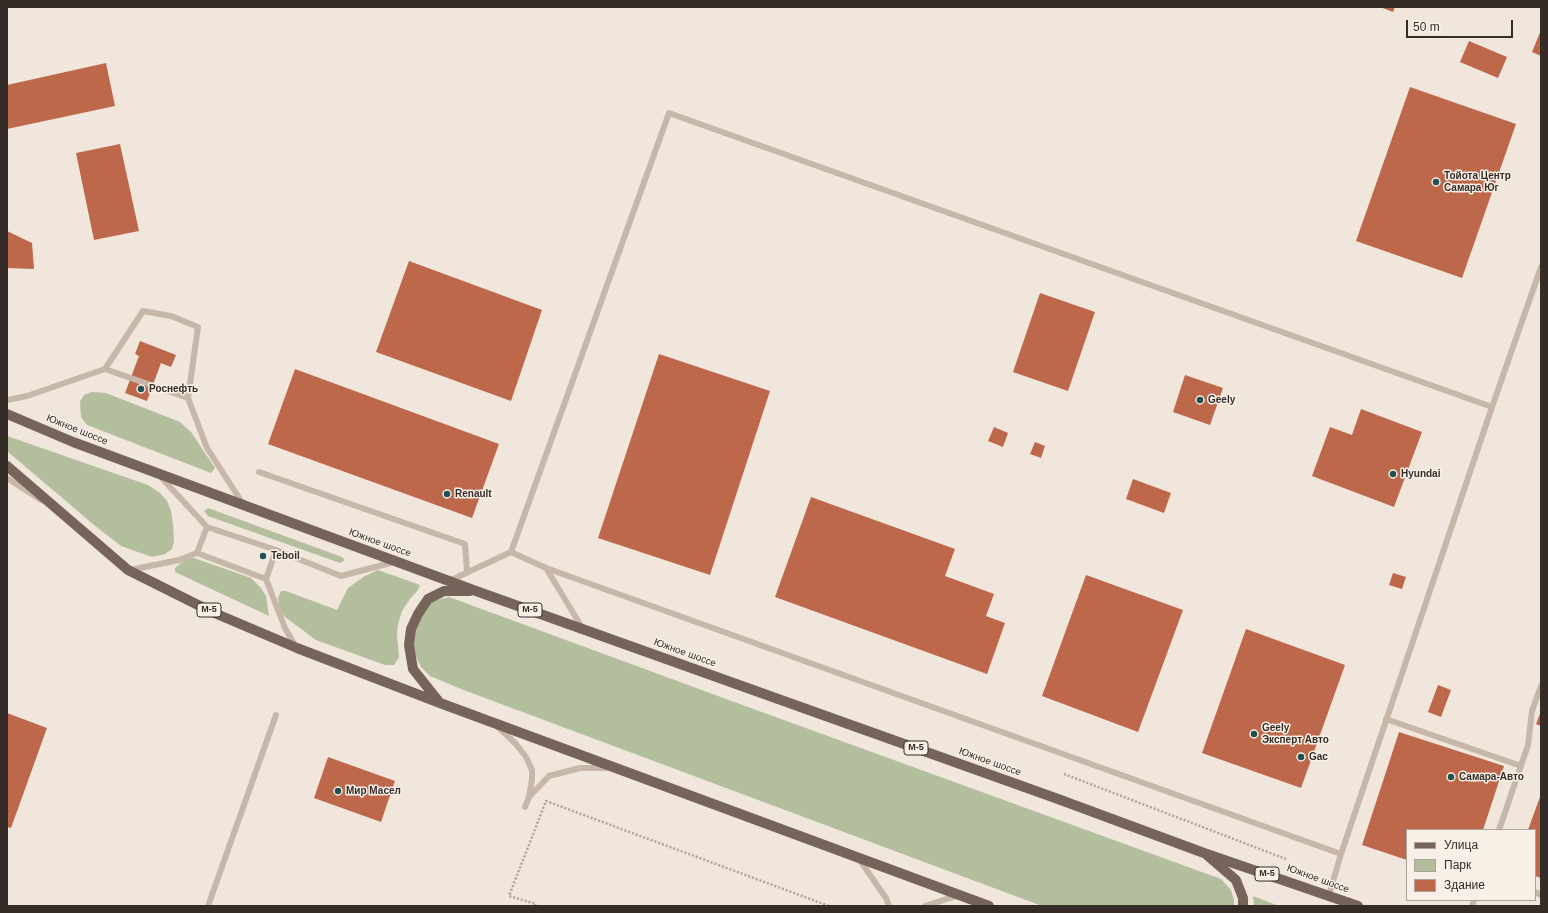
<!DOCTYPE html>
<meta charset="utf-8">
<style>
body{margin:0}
#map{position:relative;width:1548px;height:913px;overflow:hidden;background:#f0e6db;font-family:Helvetica,sans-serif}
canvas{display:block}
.frame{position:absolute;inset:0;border:8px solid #352c28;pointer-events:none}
.legend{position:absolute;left:1406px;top:829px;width:130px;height:72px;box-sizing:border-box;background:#f8f0e7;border:1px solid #aaa29b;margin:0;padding:5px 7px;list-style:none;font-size:12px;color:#352c28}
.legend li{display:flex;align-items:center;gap:8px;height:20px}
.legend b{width:20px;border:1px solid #aaa29b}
.scale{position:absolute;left:1406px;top:20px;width:107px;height:18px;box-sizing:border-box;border:2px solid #352c28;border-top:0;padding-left:5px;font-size:12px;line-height:14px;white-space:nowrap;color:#352c28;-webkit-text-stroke:3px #f8f0e7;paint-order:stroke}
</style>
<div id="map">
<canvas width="1548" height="913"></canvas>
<div class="frame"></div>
<ul class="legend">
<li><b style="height:5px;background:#76635a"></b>Улица</li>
<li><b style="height:11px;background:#b2be9c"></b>Парк</li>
<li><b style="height:11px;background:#be684b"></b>Здание</li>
</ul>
<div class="scale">50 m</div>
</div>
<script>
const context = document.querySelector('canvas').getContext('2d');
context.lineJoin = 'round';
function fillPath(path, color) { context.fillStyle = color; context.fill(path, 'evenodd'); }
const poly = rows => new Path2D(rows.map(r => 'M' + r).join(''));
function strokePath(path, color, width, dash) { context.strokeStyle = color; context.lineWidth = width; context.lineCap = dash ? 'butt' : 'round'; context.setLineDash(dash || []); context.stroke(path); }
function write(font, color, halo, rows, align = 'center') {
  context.font = font + ' Helvetica,sans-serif'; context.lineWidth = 3; context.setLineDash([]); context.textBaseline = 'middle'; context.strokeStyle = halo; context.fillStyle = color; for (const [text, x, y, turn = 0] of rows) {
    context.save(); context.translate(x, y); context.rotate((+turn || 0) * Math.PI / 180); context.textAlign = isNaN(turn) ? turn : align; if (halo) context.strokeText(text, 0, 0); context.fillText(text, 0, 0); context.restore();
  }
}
fillPath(poly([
 [92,392,106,393,180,422,191,432,215,468,211,473,87,425,81,417,80,401,84,395],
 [7,436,148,485,160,493,167,501,171,511,173,524,174,541,172,549,165,554,152,557,121,546,94,525,7,451],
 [208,508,342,557,345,560,340,563,208,516,204,511],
 [194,558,251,578,261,588,266,596,269,616,175,572,175,568,186,559],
 [378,570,420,585,418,590,410,599,402,611,398,624,397,635,399,657,394,665,385,665,316,640,285,617,280,610,278,598,281,591,286,591,337,610,348,588,365,576],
 [449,597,737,703,1221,879,1231,890,1234,900,1234,906,1042,906,461,689,430,676,421,667,415,654,412,639,421,613,433,601],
 [1253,896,1279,906,1254,906]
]), '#b2be9c');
fillPath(poly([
 [1380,7,1395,7,1393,12],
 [1541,30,1541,56,1532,52],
 [1469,41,1507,57,1498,78,1460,62],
 [106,63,115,106,7,129,7,85],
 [1410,87,1516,124,1462,278,1356,241],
 [120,144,139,231,94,240,76,153],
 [7,231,32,243,34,269,7,268],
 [409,261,542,310,511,401,376,352],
 [1040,293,1095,312,1068,391,1013,372],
 [140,341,176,355,171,367,161,363,147,401,125,393,139,356,135,354],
 [659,354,770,391,710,575,598,538],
 [295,369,499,444,472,518,268,444],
 [1185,375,1223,388,1210,425,1173,412],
 [1361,409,1422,432,1394,507,1312,476,1330,427,1352,435],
 [994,427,1008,433,1003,447,988,441],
 [1035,442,1045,446,1041,458,1030,454],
 [1133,479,1171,493,1164,513,1126,499],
 [811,497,955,549,945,576,994,594,986,616,1005,623,987,674,775,597],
 [1393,573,1406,577,1402,589,1389,585],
 [1086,575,1183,610,1138,732,1042,696],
 [1246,629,1345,665,1301,788,1202,753],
 [1438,685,1451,690,1441,717,1428,712],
 [1541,711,1541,726,1536,724],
 [7,713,47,728,11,828,7,827],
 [1399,732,1504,766,1483,830,1407,830,1407,860,1362,845],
 [328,757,395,781,381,822,314,798],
 [1541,794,1541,878,1535,876,1535,830,1528,830]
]), '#be684b');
strokePath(poly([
 [1064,774,1286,859],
 [535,906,536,904,509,896,546,801,829,906]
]), '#b3a192', 2.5, [2, 2]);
strokePath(poly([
 [105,369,143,311,171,316,198,327,188,398],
 [7,400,27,396,105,369,188,398,207,448,243,504],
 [259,472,465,544,467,572],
 [159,475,207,527,276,550,341,576,394,562],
 [7,478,41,500],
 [276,550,266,579,285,628,296,647],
 [511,552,546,568,1341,854],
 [197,553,207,527],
 [546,568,583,629],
 [130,570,179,560,197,553,266,579],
 [449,581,511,552,669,113,1492,407],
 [1386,719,1521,766],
 [498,727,516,744,526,757,532,770,532,779,529,797,525,807],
 [529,797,549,776,580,768,607,768],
 [1499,830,1528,745,1532,711,1541,686],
 [859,859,886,898,889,906],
 [1535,892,1541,895],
 [1329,895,1341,854,1492,407,1541,267],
 [208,906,276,715],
 [925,906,959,895],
 [1472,906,1474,900]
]), '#c7b7a8', 6);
strokePath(poly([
 [7,414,73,442,476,591,1058,799,1204,853,1358,906],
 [7,466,128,570,212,612,297,648,440,703,989,906],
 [440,703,413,669,409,645,411,629,418,614,428,599,444,591,470,591],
 [1208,856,1236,880,1243,898,1243,906]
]), '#76635a', 10);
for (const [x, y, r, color] of [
 [1436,182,4,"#205053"],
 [141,389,4,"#205053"],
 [1200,400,4,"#205053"],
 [1393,474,4,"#205053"],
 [447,494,4,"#205053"],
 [263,556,4,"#205053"],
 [1254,734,4,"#205053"],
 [1301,757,4,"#205053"],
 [1451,777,4,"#205053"],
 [338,791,4,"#205053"]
]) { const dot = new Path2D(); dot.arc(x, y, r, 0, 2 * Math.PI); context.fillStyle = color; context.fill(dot); strokePath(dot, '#f8f0e7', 1.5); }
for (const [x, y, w] of [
 [209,610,24],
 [530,610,24],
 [916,748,24],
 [1267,874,24]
]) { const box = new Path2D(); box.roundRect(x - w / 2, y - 7, w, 14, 3); context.fillStyle = '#f8f0e7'; context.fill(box); strokePath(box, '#352c28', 1); }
write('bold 9px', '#352c28', null, [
 ["М-5",209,610],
 ["М-5",530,610],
 ["М-5",916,748],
 ["М-5",1267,874]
]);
write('bold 10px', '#352c28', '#f8f0e7', [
 ["Тойота Центр",1444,176],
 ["Самара Юг",1444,188],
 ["Роснефть",149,389],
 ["Geely",1208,400],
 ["Hyundai",1401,474],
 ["Renault",455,494],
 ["Teboil",271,556],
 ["Geely",1262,728],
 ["Эксперт Авто",1262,740],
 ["Gac",1309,757],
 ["Самара-Авто",1459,777],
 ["Мир Масел",346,791]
], 'left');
write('10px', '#352c28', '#f8f0e7', [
 ["Южное шоссе",77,430,22],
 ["Южное шоссе",380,543,20],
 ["Южное шоссе",685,653,20],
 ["Южное шоссе",990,762,20],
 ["Южное шоссе",1318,879,20]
]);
</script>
